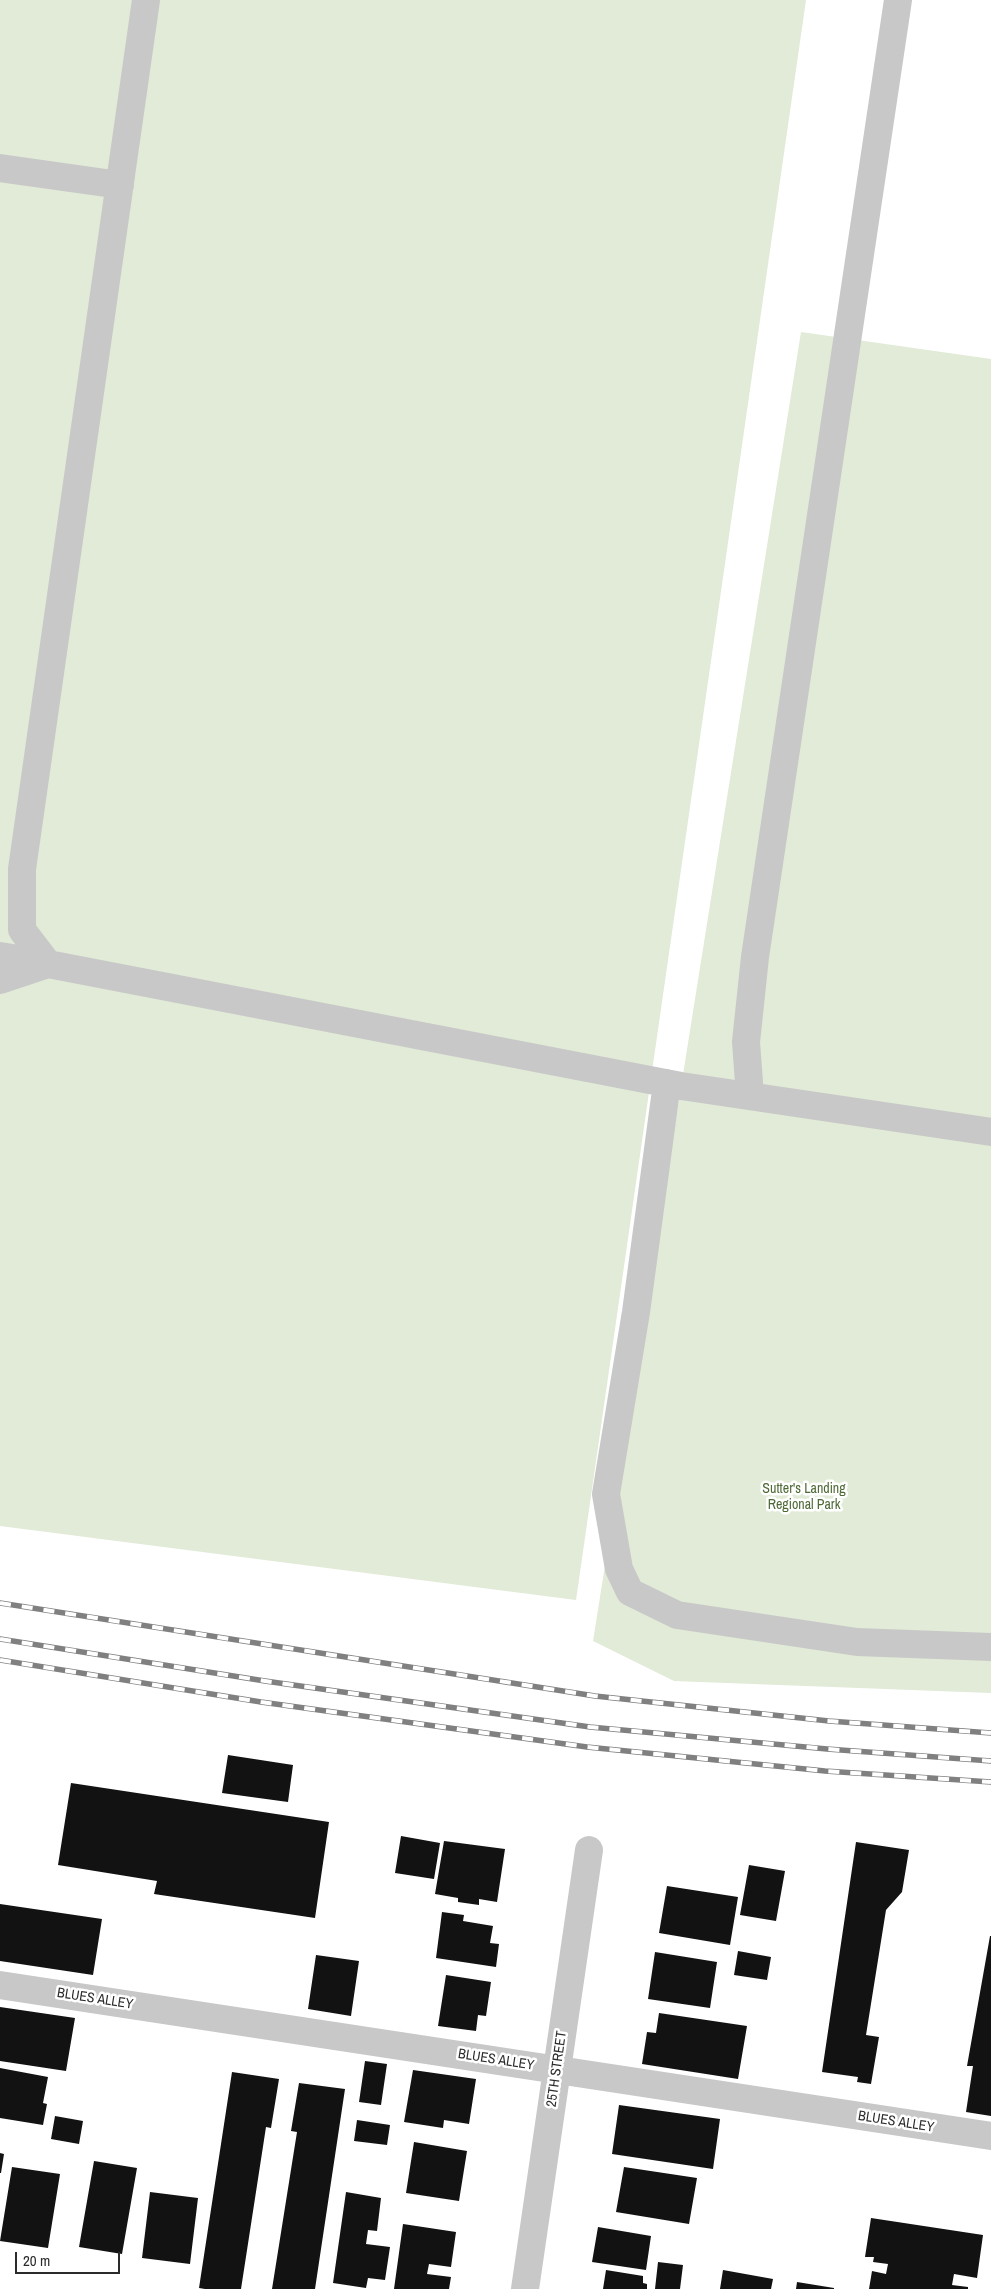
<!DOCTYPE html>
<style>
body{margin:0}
#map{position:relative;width:991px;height:2289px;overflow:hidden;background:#fff;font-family:"Archivo Narrow",sans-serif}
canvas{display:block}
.scale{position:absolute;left:15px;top:2252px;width:105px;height:22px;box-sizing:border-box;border:2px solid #2b2b2b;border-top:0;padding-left:6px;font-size:15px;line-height:18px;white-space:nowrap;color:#2b2b2b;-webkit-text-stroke:4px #fff;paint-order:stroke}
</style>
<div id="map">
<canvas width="991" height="2289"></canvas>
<div class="scale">20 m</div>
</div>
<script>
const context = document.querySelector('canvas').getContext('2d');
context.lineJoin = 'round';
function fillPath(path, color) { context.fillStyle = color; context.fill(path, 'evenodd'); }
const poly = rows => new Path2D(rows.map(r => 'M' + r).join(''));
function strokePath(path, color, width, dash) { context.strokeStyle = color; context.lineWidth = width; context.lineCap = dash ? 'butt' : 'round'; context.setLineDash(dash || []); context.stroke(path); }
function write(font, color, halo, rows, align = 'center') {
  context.font = font + ' "Archivo Narrow",sans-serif'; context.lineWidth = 5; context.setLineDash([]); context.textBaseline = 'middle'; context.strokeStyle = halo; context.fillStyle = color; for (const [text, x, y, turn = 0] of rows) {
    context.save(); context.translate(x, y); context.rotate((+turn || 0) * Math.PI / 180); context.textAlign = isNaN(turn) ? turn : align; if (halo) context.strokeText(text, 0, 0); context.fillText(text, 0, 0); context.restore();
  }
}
fillPath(poly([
 [0,0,806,0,576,1600,0,1526],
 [801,332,991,359,991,1693,674,1681,593,1641]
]), '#e1ebd7');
fillPath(poly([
 [228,1755,293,1765,288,1802,222,1793],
 [71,1783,329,1822,315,1918,154,1894,157,1881,58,1865],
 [401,1836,440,1843,434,1879,395,1873],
 [444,1841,505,1849,497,1902,479,1899,479,1905,458,1902,458,1898,435,1894],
 [856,1842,909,1850,902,1892,886,1910,866,2035,879,2037,871,2084,857,2082,858,2077,822,2072],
 [749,1865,785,1871,776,1921,740,1915],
 [667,1886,738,1897,730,1945,659,1933],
 [0,1904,102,1919,93,1975,0,1961],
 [442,1912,464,1915,463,1921,493,1926,490,1943,499,1944,496,1967,436,1958],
 [990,1936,991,1936,991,2116,966,2112,973,2066,967,2066],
 [738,1951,771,1957,767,1980,734,1975],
 [655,1952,717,1962,710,2008,648,1999],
 [316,1955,359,1961,351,2016,308,2009],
 [446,1975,491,1982,486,2016,478,2015,476,2031,438,2026],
 [0,2007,75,2018,66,2071,0,2061],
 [659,2013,747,2026,738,2079,642,2064,647,2032,656,2033],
 [365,2061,387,2064,381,2105,359,2102],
 [0,2068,48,2077,43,2103,47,2104,43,2125,0,2118],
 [413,2070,476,2079,469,2124,444,2120,443,2128,404,2122],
 [232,2072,279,2079,271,2128,266,2127,241,2289,205,2289,199,2288],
 [299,2083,345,2089,315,2289,272,2289,297,2132,291,2131],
 [619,2105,720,2119,713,2169,612,2154],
 [55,2116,83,2121,79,2144,51,2139],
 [357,2120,390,2125,387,2145,354,2141],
 [414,2142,467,2151,459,2201,406,2193],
 [0,2153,4,2154,1,2173,0,2173],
 [94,2161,137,2168,122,2254,79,2247],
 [12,2167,60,2174,48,2248,0,2241],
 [624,2167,697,2178,689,2224,616,2212],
 [150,2192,198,2198,190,2264,142,2258],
 [346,2192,381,2198,377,2231,368,2230,366,2244,390,2247,385,2280,368,2278,366,2288,333,2283],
 [871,2218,983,2235,977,2278,954,2274,952,2285,968,2287,968,2289,869,2289,872,2271,886,2274,888,2264,873,2262,874,2257,865,2257],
 [403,2224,456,2232,451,2267,429,2264,427,2274,451,2277,449,2289,394,2289],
 [598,2227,651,2236,646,2270,592,2262],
 [658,2262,683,2265,680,2289,655,2289],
 [606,2270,643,2276,643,2283,647,2284,647,2289,603,2289],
 [723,2270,773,2279,771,2289,720,2289],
 [797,2282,834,2288,834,2289,796,2289]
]), '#121212');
strokePath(poly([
 [146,0,22,869,22,930,48,964,681,1086,991,1132],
 [0,168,120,185],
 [0,956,48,964,0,980],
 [667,1083,636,1312,606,1494,619,1569,630,1592,677,1615,857,1642,991,1647],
 [750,1096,746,1042,755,957,898,0],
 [0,1985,991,2136],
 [525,2289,589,1850]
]), '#c8c8c8', 28);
const rail = poly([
 [0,1603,595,1696,829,1721,991,1733],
 [0,1639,265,1681,590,1727,827,1749,991,1761],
 [0,1660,261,1702,587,1747,825,1771,991,1782]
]);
strokePath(rail, '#808080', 5.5);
strokePath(rail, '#fff', 4, [11]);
write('14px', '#4e6936', '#fff', [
 ["Sutter's Landing",804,1489],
 ["Regional Park",804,1505]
]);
write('14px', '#2b2b2b', '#fff', [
 ["BLUES ALLEY",95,1999,9],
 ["BLUES ALLEY",496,2060,9],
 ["25TH STREET",557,2069,-82],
 ["BLUES ALLEY",896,2122,9]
]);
</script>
